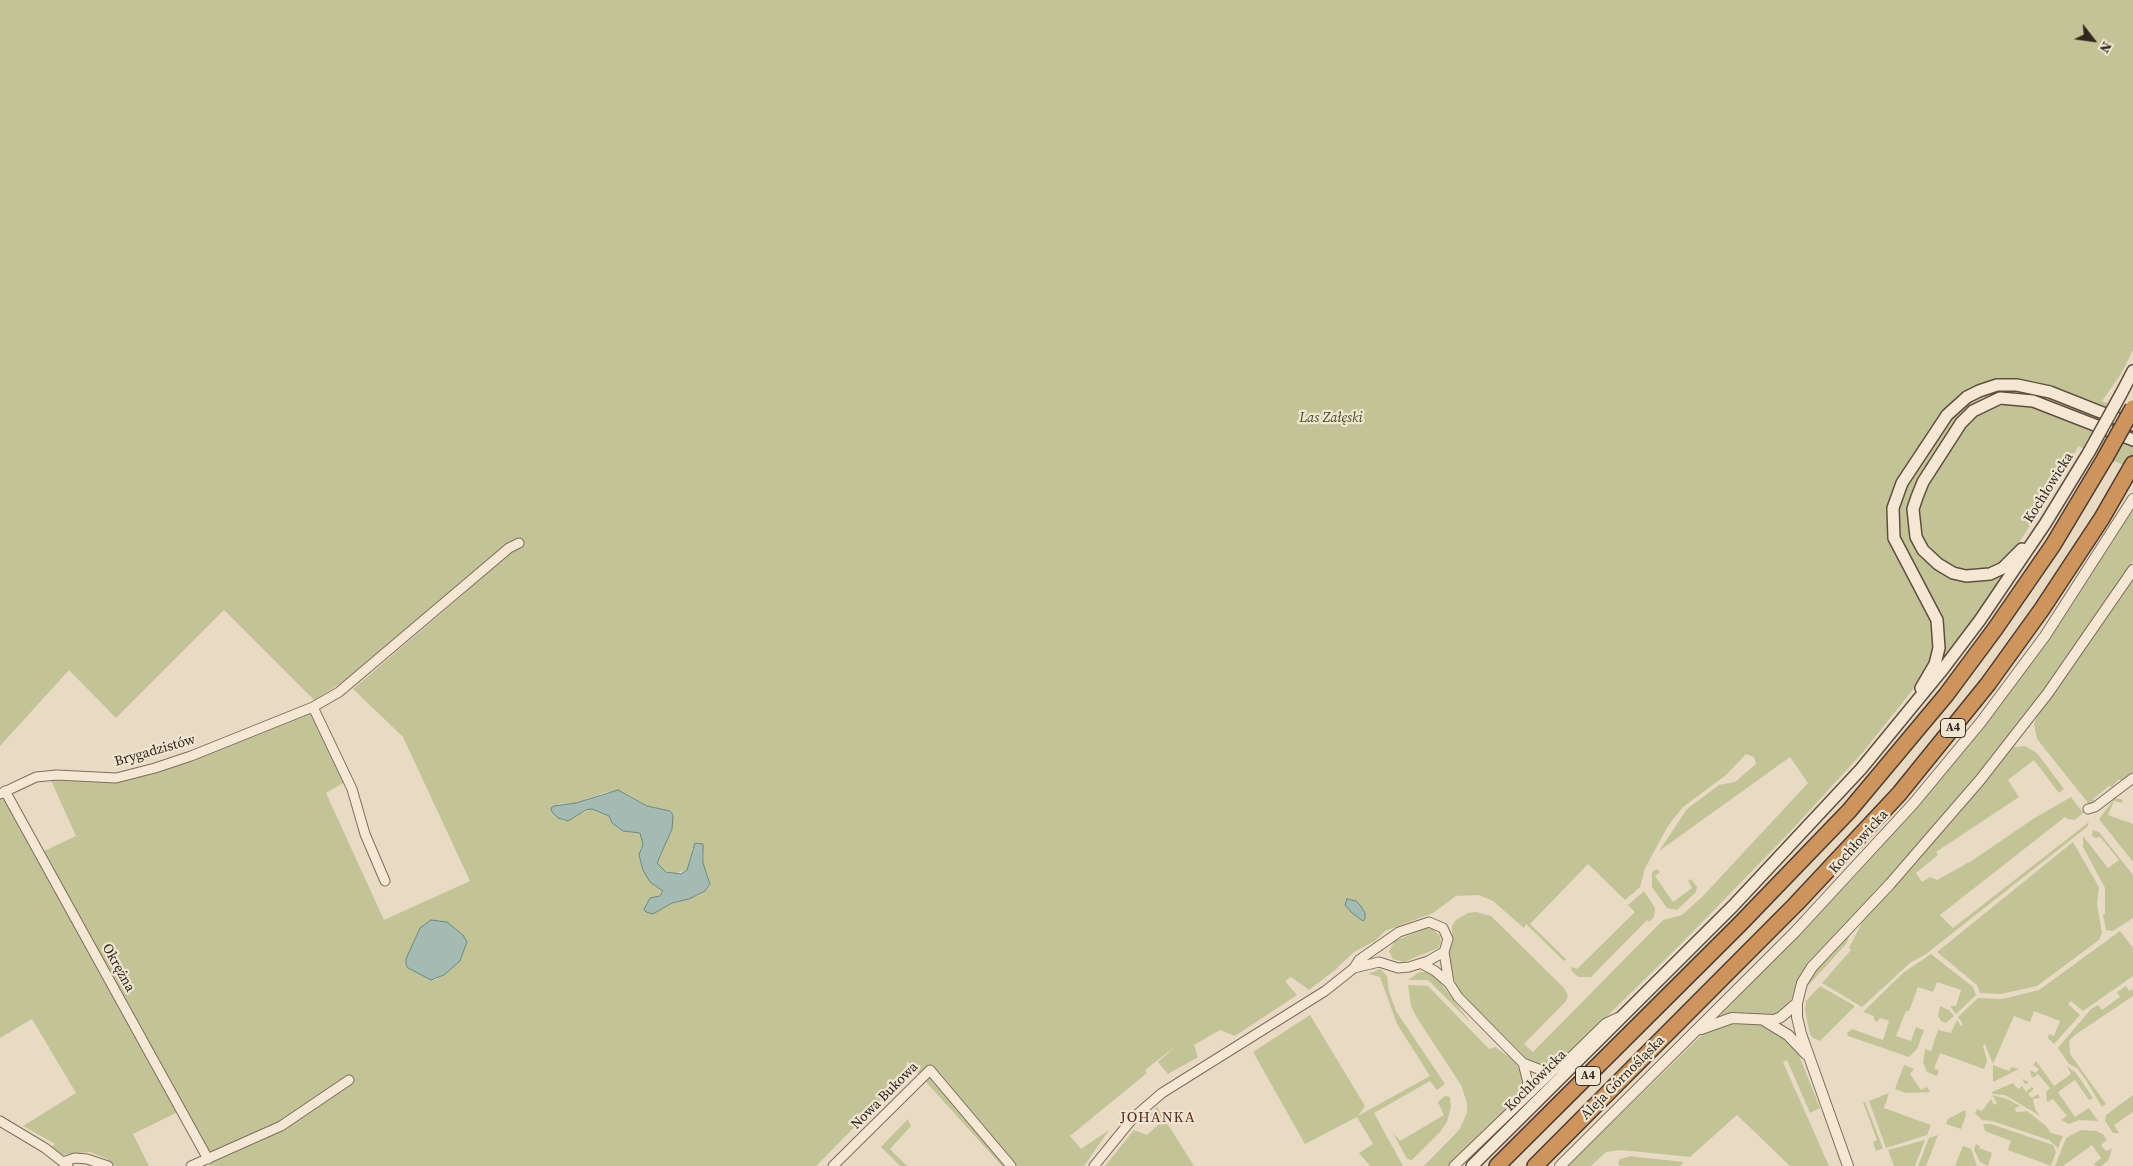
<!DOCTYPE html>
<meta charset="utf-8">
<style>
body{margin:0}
#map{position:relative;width:2133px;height:1166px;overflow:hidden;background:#e8dac3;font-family:"Source Serif 4",serif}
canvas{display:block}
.north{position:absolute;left:2068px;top:15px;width:50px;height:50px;-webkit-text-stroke:4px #f0e5d1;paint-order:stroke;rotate:120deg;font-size:14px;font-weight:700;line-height:20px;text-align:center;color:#31261e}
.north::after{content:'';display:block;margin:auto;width:18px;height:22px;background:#31261e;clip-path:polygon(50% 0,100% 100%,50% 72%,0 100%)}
</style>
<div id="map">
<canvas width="2133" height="1166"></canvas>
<div class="north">N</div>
</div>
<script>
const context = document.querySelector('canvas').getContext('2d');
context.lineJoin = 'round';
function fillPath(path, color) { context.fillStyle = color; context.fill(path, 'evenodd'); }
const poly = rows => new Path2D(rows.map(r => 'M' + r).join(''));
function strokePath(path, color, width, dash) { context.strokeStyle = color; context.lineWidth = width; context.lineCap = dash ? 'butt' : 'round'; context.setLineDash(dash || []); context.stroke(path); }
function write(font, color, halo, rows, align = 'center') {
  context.font = font + ' "Source Serif 4",serif'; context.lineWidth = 4.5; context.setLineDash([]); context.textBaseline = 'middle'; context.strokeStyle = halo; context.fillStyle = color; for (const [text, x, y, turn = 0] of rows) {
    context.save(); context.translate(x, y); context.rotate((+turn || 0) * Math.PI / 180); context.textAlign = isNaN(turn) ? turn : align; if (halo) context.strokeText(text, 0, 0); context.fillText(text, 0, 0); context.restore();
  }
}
fillPath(poly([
 [0,0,2133,0,2133,350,2121,374,2102,401,2133,414,2133,419,2055,388,2020,380,2006,380,1947,409,1907,465,1888,514,1891,545,1922,598,1933,625,1934,642,1931,658,1919,682,1863,752,1789,833,1680,945,1560,1062,1544,1065,1526,1058,1460,992,1456,984,1447,957,1452,943,1452,926,1456,920,1468,913,1476,912,1491,916,1564,988,1568,995,1566,1001,1524,1044,1533,1052,1663,920,1682,915,1703,896,1808,783,1790,757,1659,851,1687,809,1719,785,1735,782,1756,764,1754,757,1746,754,1726,775,1683,807,1668,826,1645,868,1640,887,1625,900,1588,864,1530,924,1566,959,1564,961,1526,924,1524,928,1493,901,1479,895,1456,896,1433,913,1385,931,1375,941,1354,952,1335,970,1309,990,1291,977,1285,981,1297,995,1235,1036,1220,1030,1194,1045,1198,1057,1168,1074,1158,1062,1177,1045,1145,1070,1147,1073,1070,1136,1081,1149,1109,1130,1084,1166,1002,1166,907,1061,905,1076,816,1166,210,1166,42,852,76,836,50,778,116,781,194,759,312,712,345,782,326,793,384,920,470,881,403,737,353,689,465,593,459,586,487,560,344,681,314,700,224,610,116,718,69,670,0,746],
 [606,792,625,793,647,806,662,809,672,829,657,863,660,868,674,874,687,870,690,864,692,848,704,854,703,863,709,879,708,888,699,895,672,903,653,914,646,912,644,909,650,899,660,896,663,891,650,882,640,849,643,844,643,837,640,833,629,832,612,823,609,816,592,809,564,821,552,812,551,808,560,804,576,803],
 [431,920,451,925,463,935,463,954,460,961,444,975,435,980,426,978,423,974,408,968,406,964,420,928],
 [2007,389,2037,393,2133,430,2133,433,2052,401,2021,392,1996,393,1972,405,1914,490,1919,552,1937,570,1947,576,1982,581,2006,574,1943,662,1941,662,1941,616,1913,566,1898,535,1897,509,1906,486,1946,423,1969,402,1995,391],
 [2007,404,2030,407,2133,447,2133,469,2078,446,2071,462,2011,555,1991,567,1976,570,1957,568,1940,559,1924,540,1921,532,1920,504,1928,485,1954,444,1972,419,1983,411],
 [2133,509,2133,561,2047,686,1979,773,1880,888,1808,964,1797,981,1789,1006,1774,1016,1740,1013,1719,1017,1853,878,1919,805,1980,731,2061,622],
 [2133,577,2133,771,2123,780,2118,780,2112,787,2109,786,2093,799,2095,802,2089,804,2037,739,2034,724,2038,714],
 [2025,746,2037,753,2064,789,2059,793,2034,760,2008,780,2019,797,1936,852,1938,855,1916,873,1922,882,1930,877,1937,880,1973,860,2033,819,2071,797,2083,813,2075,820,2068,819,2065,817,1940,915,1953,928,2089,822,2087,827,1926,954,1910,963,1862,1007,1822,983,1851,950,1849,948,1864,919,1950,823,2009,751,2013,747],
 [2115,798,2123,800,2122,803,2114,801,2108,815,2133,824,2133,862,2099,819],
 [0,799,7,801,178,1112,133,1134,149,1166,115,1166,107,1159,90,1152,59,1155,49,1148,55,1144,23,1126,76,1093,32,1019,0,1038],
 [2093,830,2099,832,2133,875,2133,918,2113,931,2106,930,2103,915,2105,914,2105,888,2083,847,2083,836,2108,868,2119,860,2100,837,2095,838,2092,836],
 [2073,842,2099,887,2097,904,2102,933,2099,940,2037,986,2001,994,1980,993,1977,985,1937,952],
 [1657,869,1660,872,1655,876,1673,902,1692,888,1688,881,1691,879,1697,887,1696,892,1677,910,1667,908,1652,887,1652,872],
 [1644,891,1655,908,1654,917,1649,922,1647,920,1591,977,1578,977,1571,970,1572,967,1577,969,1635,912,1628,905],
 [1427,928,1433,929,1440,936,1441,942,1438,948,1404,962,1393,959,1389,951,1395,941],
 [2120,931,2133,948,2133,976,2083,1011,2071,1001,2068,1004,2080,1015,2054,1044,2048,1038,2049,1034,2054,1036,2060,1021,2034,1011,2030,1022,2014,1016,1993,1064,1985,1044,1983,1046,1987,1061,1984,1069,1940,1053,1934,1069,1939,1070,1937,1076,1927,1072,1923,1062,1925,1051,1925,1049,1931,1051,1938,1030,1951,1033,1957,1020,1961,1026,1963,1024,1958,1017,1978,998,2002,999,2039,990],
 [1850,935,1846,944,1806,988,1815,970],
 [1931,954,1973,987,1976,995,1956,1014,1950,1006,1956,1006,1961,990,1937,982,1933,992,1918,987,1909,1011,1906,1011,1896,1036,1911,1041,1916,1027,1924,1030,1917,1049,1909,1057,1848,1036,1847,1033,1852,1029,1883,1040,1889,1021,1880,1018,1877,1022,1874,1020,1874,1016,1863,1012,1903,973],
 [1380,969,1387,976,1389,992,1396,1011,1445,1084,1437,1090,1430,1081,1374,1113,1403,1166,1370,1166,1359,1153,1373,1144,1357,1117,1305,1144,1253,1052,1310,1015,1365,1106,1358,1116,1430,1076,1397,1024,1380,977,1368,974],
 [1419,972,1427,972,1436,977,1471,1023,1428,980,1408,980],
 [1408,985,1428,986,1489,1049,1495,1047,1515,1061,1523,1077,1523,1086,1516,1099,1449,1166,1424,1166,1459,1130,1467,1113,1467,1103,1461,1085,1417,1018,1411,1006],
 [1820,986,1855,1006,1820,1041,1813,1038,1810,1034,1805,1011,1806,1001],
 [2126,986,2129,991,2133,989,2133,996,2075,1035,2069,1041,2070,1054,2106,1104,2102,1107,2086,1080,2077,1068,2069,1064,2058,1048,2091,1009,2098,1005,2102,1010,2120,997,2117,992],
 [1940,1006,1949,1010,1954,1016,1946,1023,1941,1021,1938,1016],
 [1748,1021,1765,1025,1784,1035,1798,1053,1820,1108,1810,1113,1787,1060,1783,1062,1829,1166,1790,1166,1737,1115,1690,1157,1621,1150,1606,1152,1591,1166,1568,1166,1704,1033,1723,1023],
 [2036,1061,2054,1086,2071,1074,2067,1066,2076,1073,2093,1098,2089,1100,2075,1080,2058,1092,2075,1117,2089,1108,2098,1121,2079,1120,2069,1124,2061,1120,2067,1116,2053,1099,2047,1102,2046,1092,2050,1088,2038,1074,2033,1078,2031,1075,2030,1070,2036,1073,2039,1069,2033,1065],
 [1904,1065,1914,1069,1910,1074,1921,1090,1927,1087,1930,1092,1905,1093,1895,1089],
 [1993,1065,2009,1071,2011,1067,2019,1069,1993,1082],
 [2022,1079,2029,1082,2022,1086,2026,1092,2032,1087,2034,1089,2028,1094,2032,1098,2038,1094,2040,1098,2033,1099,2035,1109,2040,1116,2005,1095,1993,1094,1992,1092,2013,1083,2018,1089,2025,1084],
 [1889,1093,1884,1108,1931,1125,1927,1135,1886,1148,1869,1101],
 [1992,1095,2007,1099,2020,1106,2015,1108,2016,1112,2027,1111,2046,1126,2051,1133,2063,1136,2058,1148,2049,1140,1992,1121,1982,1120,1975,1113,1977,1109,1982,1111,1991,1099,1994,1105,1997,1103],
 [2133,1095,2133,1112,2114,1125,2119,1133,2113,1133,2105,1121,2106,1115],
 [1445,1096,1450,1097,1451,1107,1447,1122,1440,1132,1412,1160,1407,1159,1393,1133,1400,1141,1444,1115,1438,1102],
 [1863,1102,1865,1102,1883,1148,1876,1151,1873,1142,1877,1140],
 [1157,1107,1194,1166,1105,1166,1134,1130,1147,1135,1160,1123,1151,1114],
 [1965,1110,1966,1115,1961,1129,1946,1124,1948,1119],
 [908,1119,911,1126,890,1149,907,1166,900,1166,881,1147],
 [1983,1124,1991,1124,2053,1145,2056,1152,2051,1166,2008,1150,2011,1141,1985,1131],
 [2081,1130,2096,1131,2103,1134,2107,1140,2101,1145,2106,1151,2112,1149,2108,1161,2101,1166,2096,1166,2094,1164,2101,1158,2092,1145,2063,1166,2055,1166,2066,1138],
 [1938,1135,1926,1166,1918,1166,1929,1138],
 [1925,1140,1915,1166,1894,1166,1888,1150],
 [1976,1144,1980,1146,1979,1148,1992,1153,1988,1166,1980,1162,1974,1149],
 [1963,1146,1971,1149,1977,1166,1955,1166],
 [1631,1156,1636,1157,1684,1162,1680,1166,1620,1166,1618,1163,1620,1159]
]), '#c2c498');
const water = poly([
 [618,790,647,806,670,811,673,815,672,829,657,863,666,872,681,874,687,870,695,843,703,844,703,863,710,884,705,891,689,899,672,903,653,914,646,912,644,909,650,898,660,896,663,891,650,882,643,870,639,855,643,844,640,833,623,831,612,823,609,816,592,809,586,810,568,821,558,818,552,812,551,808,554,806,576,803,618,790],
 [1347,899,1356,901,1360,905,1365,913,1365,919,1363,921,1351,912,1345,905,1347,899],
 [431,920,447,922,463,935,467,942,460,961,444,975,431,980,408,968,406,964,406,959,420,928,431,920]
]);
fillPath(water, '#a4bbb3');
strokePath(water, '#6d887f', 1);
const minor = poly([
 [313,707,352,789,365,834,385,881],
 [5,791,208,1159],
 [0,794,36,777,57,775,116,778,155,768,191,756,313,707,339,692,509,548,519,543],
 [2088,809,2095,807,2133,778],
 [1422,964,1435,971,1449,983,1458,997,1523,1063,1528,1083,1524,1096],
 [1354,968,1379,962,1398,968,1409,967,1428,961,1444,952],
 [1523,1063,1541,1070,1554,1070],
 [0,1121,45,1148,68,1166],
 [63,1162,75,1158,87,1159,108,1166],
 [191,1166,281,1126,349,1080],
 [833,1166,930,1070,1011,1166],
 [1094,1166,1133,1118,1162,1093,1325,991,1354,968,1359,960,1399,932,1429,922,1443,928,1448,939,1444,952,1449,983],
 [1454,1166,1554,1070,1565,1063,1606,1023,1619,1017]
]);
const tertiary = poly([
 [1765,1021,1788,1035,1806,1054],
 [1701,1029,1732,1018,1774,1020,1781,1017,1797,1003],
 [1560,1166,1794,933,1913,804,1981,722,2045,636,2133,499],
 [1848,1166,1801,1034,1797,1017,1797,1003,1802,983,1812,967,1890,884,1980,780,2048,693,2133,570]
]);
const secondary = poly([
 [2121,394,2133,371],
 [2022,549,2003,568,1990,574,1966,576,1953,573,1938,564,1923,550,1916,537,1913,509,1917,497,1923,482,1961,423,1973,411,2000,398,2033,401,2133,440],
 [1921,688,1935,664,1939,648,1937,620,1894,538,1893,508,1902,483,1947,415,1967,397,1979,391,1997,385,2017,385,2050,392,2133,425],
 [1472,1166,1733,906,1861,769,1943,669,1980,620,2045,524,2089,452]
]);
const motorway = poly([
 [1497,1166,1740,924,1849,811,1946,695,1995,629,2053,545,2105,458],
 [1535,1166,1796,904,1899,794,1988,684,2042,609,2102,518,2133,464]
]);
strokePath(minor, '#806c5c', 11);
strokePath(tertiary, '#806c5c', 12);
strokePath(secondary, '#624e3f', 14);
strokePath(motorway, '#4e3c30', 18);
strokePath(minor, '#f4e8d5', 9);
strokePath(tertiary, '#f4e8d5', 10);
strokePath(secondary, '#f4e8d5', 11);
strokePath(motorway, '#ce945d', 15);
const secondaryBridge = poly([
 [2089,452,2121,394]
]);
const motorwayBridge = poly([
 [2105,458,2133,408]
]);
strokePath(secondaryBridge, '#624e3f', 14, []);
strokePath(motorwayBridge, '#4e3c30', 18, []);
strokePath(secondaryBridge, '#f4e8d5', 11);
strokePath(motorwayBridge, '#ce945d', 15);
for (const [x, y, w] of [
 [1953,728,25],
 [1588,1076,25]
]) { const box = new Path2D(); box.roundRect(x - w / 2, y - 9.5, w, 19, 4); context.fillStyle = '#f0e5d1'; context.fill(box); strokePath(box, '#31261e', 1); }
write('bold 12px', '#31261e', null, [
 ["A4",1953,728],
 ["A4",1588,1076]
]);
write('italic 14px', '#454b27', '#f0e5d1', [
 ["Las Załęski",1331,418]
]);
write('14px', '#31261e', '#f0e5d1', [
 ["Kochłowicka",2049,488,-58],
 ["Brygadzistów",155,751,-16],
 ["Kochłowicka",1859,842,-48],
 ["Okrężna",118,968,61],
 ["Aleja Górnośląska",1623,1078,-45],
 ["Kochłowicka",1536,1081,-45],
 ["Nowa Bukowa",885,1096,-45]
]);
context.letterSpacing = '1px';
write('15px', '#592a23', '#f0e5d1', [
 ["JOHANKA",1158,1118]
]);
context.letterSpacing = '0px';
</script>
